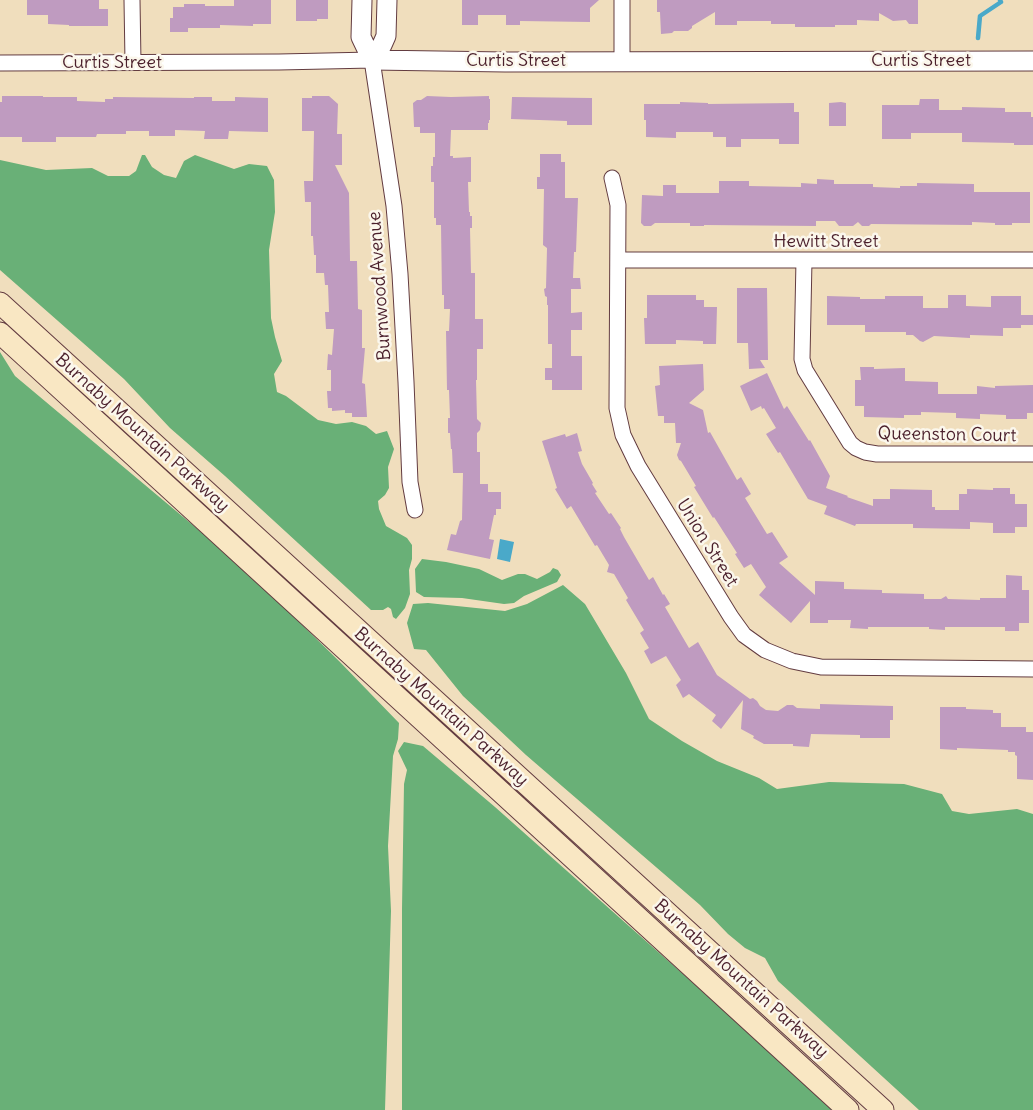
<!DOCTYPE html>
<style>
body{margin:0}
canvas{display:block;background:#f0debd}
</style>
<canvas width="1033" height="1110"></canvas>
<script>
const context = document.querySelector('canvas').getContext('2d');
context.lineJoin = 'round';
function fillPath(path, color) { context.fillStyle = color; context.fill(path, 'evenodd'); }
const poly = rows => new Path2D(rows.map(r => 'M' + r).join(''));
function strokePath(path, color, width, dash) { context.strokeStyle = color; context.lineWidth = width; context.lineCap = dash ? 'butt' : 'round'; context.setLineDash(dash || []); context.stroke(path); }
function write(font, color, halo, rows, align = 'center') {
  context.font = font + ' Delius,sans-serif'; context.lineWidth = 5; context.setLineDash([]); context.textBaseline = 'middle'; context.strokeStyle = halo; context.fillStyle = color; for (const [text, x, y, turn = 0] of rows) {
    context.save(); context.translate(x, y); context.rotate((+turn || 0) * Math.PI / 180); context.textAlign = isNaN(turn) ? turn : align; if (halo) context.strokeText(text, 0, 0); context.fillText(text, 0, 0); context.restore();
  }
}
fillPath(poly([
 [142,155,145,155,152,167,164,175,176,178,184,161,195,155,234,169,249,164,267,166,274,180,275,212,269,250,271,318,275,337,282,361,274,374,277,392,286,396,318,420,336,424,352,422,366,426,376,434,387,431,394,449,388,467,389,488,385,495,378,501,379,509,386,526,407,538,412,545,412,559,409,570,410,594,405,608,396,619,393,617,391,609,388,607,383,610,371,610,225,476,170,428,124,379,0,270,0,160,46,170,92,168,108,176,129,176,136,171],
 [0,352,15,376,244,568,339,661,399,723,398,739,393,756,388,846,391,911,385,1110,0,1110],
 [422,559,446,562,479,569,502,580,518,574,525,574,537,579,550,572,553,568,558,570,561,575,557,582,524,596,514,603,504,604,462,598,424,597,416,592,415,569],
 [563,585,585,604,626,673,649,719,682,741,717,761,759,778,777,789,829,782,904,784,942,794,952,811,969,814,1017,809,1033,814,1033,1110,919,1110,778,981,765,958,745,948,728,934,700,905,526,755,463,696,426,650,414,649,407,623,413,604,428,603,505,611,527,604],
 [404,742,423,746,495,807,836,1110,402,1110,402,909,404,784,407,770,398,751]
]), '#69b077');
fillPath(poly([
 [500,539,514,542,510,562,497,559]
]), '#4aa9c9');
strokePath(poly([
 [978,38,980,16,1001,2,1000,0]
]), '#4aa9c9', 4.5);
fillPath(poly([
 [27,0,99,0,99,9,108,9,108,26,69,26,69,25,48,24,48,15,27,15],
 [234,0,271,0,271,24,253,24,253,26,220,25,220,28,188,28,188,32,170,32,170,18,173,18,173,7,184,7,184,4,205,4,205,6,234,6],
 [296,0,328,0,328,19,317,19,317,21,296,21],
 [462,0,599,0,590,8,590,22,520,21,520,25,506,25,506,15,478,15,478,25,462,25],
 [657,0,918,0,918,24,909,24,906,20,893,21,879,13,879,21,857,20,857,25,835,25,835,27,795,27,795,24,771,24,771,21,737,21,737,25,715,25,715,12,692,26,692,28,688,31,674,31,672,33,661,34,660,12,657,12],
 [2,96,43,96,43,97,77,97,77,101,105,102,105,99,113,99,113,97,194,98,194,97,212,97,212,101,235,101,235,97,268,98,268,132,229,131,228,139,204,139,205,131,175,130,175,136,149,136,149,131,126,131,126,134,97,134,96,137,56,137,56,142,22,142,22,137,0,137,0,102,2,102],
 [312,96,329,96,338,104,337,134,342,134,342,165,335,165,349,193,350,261,357,261,358,309,362,310,362,348,365,348,362,383,365,384,367,417,352,417,352,413,345,413,345,410,332,411,332,408,328,408,327,391,331,391,331,370,327,370,328,354,332,355,334,329,326,329,325,312,329,312,328,285,325,285,324,273,316,273,316,255,314,255,313,236,311,236,311,202,305,202,304,181,313,181,314,131,302,131,302,98,312,98],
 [427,96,451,97,489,96,489,99,490,99,490,120,489,120,489,123,488,123,488,130,451,130,450,156,453,156,453,158,471,157,471,182,468,182,469,212,470,212,470,216,472,216,472,228,470,228,471,273,475,273,475,319,483,319,483,349,477,349,477,380,476,380,477,419,481,423,480,430,477,433,477,452,480,452,480,484,488,484,488,492,501,492,501,509,496,509,496,515,494,515,489,539,494,540,490,559,447,550,451,534,456,535,460,521,462,520,463,473,453,473,452,449,451,449,450,433,448,433,448,418,450,418,449,390,447,390,446,331,449,331,450,309,444,309,444,295,442,295,441,225,436,225,436,218,434,218,434,182,431,182,431,166,433,166,433,157,435,157,435,133,420,133,420,127,414,127,413,103,417,100,421,100],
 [512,97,592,98,592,125,567,125,567,121,511,119],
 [920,99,939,99,939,110,962,110,962,107,1005,108,1005,112,1031,112,1031,117,1033,117,1033,145,1014,145,1014,143,962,142,962,133,911,133,911,139,882,139,882,105,919,105],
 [680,102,708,103,708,104,794,103,794,112,799,112,799,144,779,144,779,139,741,139,741,147,726,147,726,137,713,137,713,132,676,132,676,138,646,137,646,120,644,120,644,104,680,104],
 [841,102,846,103,846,126,829,126,829,103],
 [540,154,561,154,561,162,565,162,565,198,578,198,576,252,574,252,573,278,580,278,581,289,571,289,571,313,582,312,582,330,571,330,571,356,582,356,582,390,552,390,552,380,545,380,545,368,552,368,552,344,548,344,548,305,547,305,547,297,545,296,544,289,546,288,547,248,543,245,544,189,537,189,537,177,540,177],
 [817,179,834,180,834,184,873,184,873,187,900,188,900,186,917,186,917,183,974,184,974,192,1030,192,1030,223,1012,223,1012,225,995,225,995,223,972,222,972,225,871,224,869,226,862,226,858,222,853,226,839,226,835,221,816,221,816,226,704,225,704,226,690,226,690,223,655,223,651,226,644,226,641,223,642,195,663,196,663,185,676,185,676,193,719,193,719,181,749,181,749,186,801,187,801,183,817,184],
 [737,288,767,288,768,360,760,360,765,368,749,369,748,343,737,343],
 [647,295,696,295,696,300,704,300,704,307,717,307,716,344,703,344,703,341,676,340,676,344,645,344,644,318,647,318],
 [948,295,966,295,966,306,991,307,991,296,1021,296,1021,315,1033,315,1033,325,1021,325,1021,328,1003,328,1003,336,970,335,970,338,934,336,923,342,920,341,913,335,906,335,906,332,865,332,865,325,827,325,827,296,860,297,860,299,885,299,885,296,923,296,923,308,948,308],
 [703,364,704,390,689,403,703,410,708,433,710,432,737,480,741,477,751,494,745,498,767,534,772,532,788,557,779,563,815,595,815,581,844,582,844,589,882,590,882,593,924,594,924,599,941,599,946,596,948,599,980,600,980,598,1006,598,1006,575,1022,576,1022,590,1029,590,1029,623,1019,623,1019,631,1005,631,1005,627,945,627,945,630,929,629,929,627,868,627,868,629,850,628,851,620,828,620,828,623,810,623,810,601,791,623,759,595,766,587,751,564,744,568,735,554,737,553,714,517,713,518,694,487,696,486,681,461,679,460,677,455,681,443,676,443,675,423,664,423,664,416,658,416,655,386,660,385,659,366],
 [860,367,874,367,874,369,905,368,905,381,938,382,938,394,977,394,977,386,995,388,995,386,1033,385,1033,413,1027,413,1027,419,1006,419,1006,415,980,414,980,419,956,418,956,413,921,412,921,415,904,415,904,418,864,417,864,406,855,406,855,380,861,380],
 [767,373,784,409,787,406,809,441,810,440,830,476,826,488,848,496,847,497,873,506,873,499,890,499,890,489,932,490,932,507,935,507,935,510,959,510,959,494,967,494,967,489,993,490,993,488,1010,488,1010,494,1015,494,1015,504,1027,504,1027,527,1015,527,1015,533,993,533,993,523,970,522,970,529,913,528,913,524,856,524,855,526,824,514,827,506,808,499,780,452,778,453,766,434,776,428,764,408,762,409,761,406,751,411,740,386],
 [577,433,582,451,578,452,582,464,593,483,592,484,597,492,595,493,609,514,611,513,621,528,620,529,624,537,649,580,653,577,663,595,664,594,670,604,665,607,689,648,698,642,717,675,750,699,753,698,757,701,760,706,766,710,778,711,787,705,793,705,797,708,820,709,820,704,893,706,893,720,890,720,890,738,860,738,860,735,811,734,809,747,793,746,793,744,764,744,753,738,754,736,741,729,743,700,721,729,712,721,716,715,689,694,683,698,676,685,681,680,666,656,651,664,644,651,649,648,640,633,644,630,626,600,628,598,614,574,607,572,609,565,597,545,595,546,571,506,567,509,555,489,557,488,542,441,565,434,566,437],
 [940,707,966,707,966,709,993,710,993,713,1001,713,1001,727,1026,727,1026,732,1033,732,1033,780,1017,779,1017,756,1015,755,1015,752,1008,752,1008,750,957,748,957,750,940,749]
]), '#bf9bc0');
const minor = poly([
 [132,0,133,62],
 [622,61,622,0],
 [0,63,279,62,372,60,394,206,400,274,406,382,410,482,415,510],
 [612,178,618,205,617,408,623,435,638,466,731,617,744,635,765,650,792,661,821,667,1033,669],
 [618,260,1033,260],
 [804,260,802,359,805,370,850,443,856,448,865,452,877,454,1033,454]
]);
const tertiary = poly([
 [362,0,361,37,372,60],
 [372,60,505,62,1033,61],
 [372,60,382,45,386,36,387,0]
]);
const secondary = poly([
 [0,303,883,1110],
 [0,333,848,1110]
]);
strokePath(minor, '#633c41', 17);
strokePath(tertiary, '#633c41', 21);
strokePath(secondary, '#633c41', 23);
strokePath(minor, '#fff', 15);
strokePath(tertiary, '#fff', 19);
strokePath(secondary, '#f9e7c3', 21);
write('18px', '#4a1f2b', '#fbf7ec', [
 ["Curtis Street",516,61],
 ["Curtis Street",921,61],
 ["Curtis Street",112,63],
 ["Hewitt Street",826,242],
 ["Burnwood Avenue",380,286,-94],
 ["Burnaby Mountain Parkway",142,433,42],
 ["Queenston Court",947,435,1],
 ["Union Street",707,543,58],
 ["Burnaby Mountain Parkway",441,707,42],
 ["Burnaby Mountain Parkway",741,979,42]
]);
</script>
